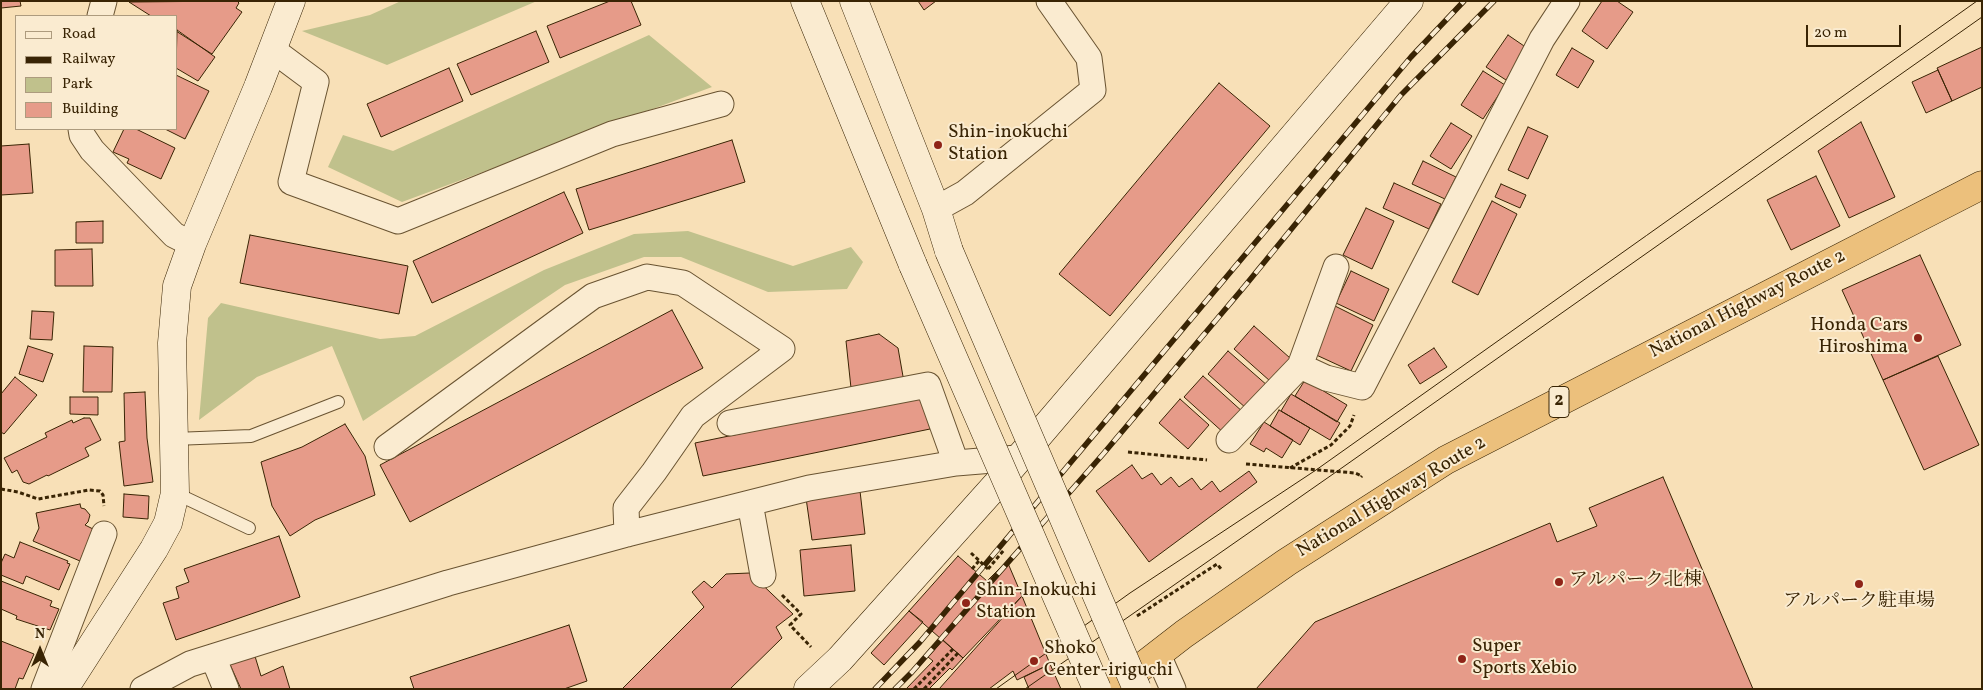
<!DOCTYPE html>
<meta charset="utf-8">
<style>
body{margin:0}
#map{position:relative;width:1983px;height:690px;overflow:hidden;background:#f8e0b7;font-family:Vollkorn,serif}
canvas{display:block}
.frame{position:absolute;inset:0;border:2px solid #392404;pointer-events:none}
.legend{position:absolute;left:15px;top:15px;width:162px;height:115px;box-sizing:border-box;background:#faebd0;border:1px solid #ad9b7e;margin:0;padding:6px 9px;list-style:none;font-size:15px;color:#392404}
.legend li{display:flex;align-items:center;gap:10px;height:25px}
.legend b{width:25px;border:1px solid #ad9b7e}
.north{position:absolute;left:15px;top:625px;width:50px;height:50px;-webkit-text-stroke:4px #faebd0;paint-order:stroke;rotate:0deg;font-size:14px;font-weight:700;line-height:20px;text-align:center;color:#392404}
.north::after{content:'';display:block;margin:auto;width:18px;height:22px;background:#392404;clip-path:polygon(50% 0,100% 100%,50% 72%,0 100%)}
.scale{position:absolute;left:1806px;top:25px;width:95px;height:22px;box-sizing:border-box;border:2px solid #392404;border-top:0;padding-left:6px;font-size:15px;line-height:18px;white-space:nowrap;color:#392404;-webkit-text-stroke:4px #faebd0;paint-order:stroke}
</style>
<div id="map">
<canvas width="1983" height="690"></canvas>
<div class="frame"></div>
<ul class="legend">
<li><b style="height:6px;background:#faebd0"></b>Road</li>
<li><b style="height:6px;background:#392404"></b>Railway</li>
<li><b style="height:14px;background:#c0c18c"></b>Park</li>
<li><b style="height:14px;background:#e69b89"></b>Building</li>
</ul>
<div class="north">N</div>
<div class="scale">20 m</div>
</div>
<script>
const context = document.querySelector('canvas').getContext('2d');
context.lineJoin = 'round';
function fillPath(path, color) { context.fillStyle = color; context.fill(path, 'evenodd'); }
const poly = rows => new Path2D(rows.map(r => 'M' + r).join(''));
function strokePath(path, color, width, dash) { context.strokeStyle = color; context.lineWidth = width; context.lineCap = dash ? 'butt' : 'round'; context.setLineDash(dash || []); context.stroke(path); }
function write(font, color, halo, rows, align = 'center') {
  context.font = font + ' Vollkorn,"Noto Serif JP",serif'; context.lineWidth = 4; context.setLineDash([]); context.textBaseline = 'middle'; context.strokeStyle = halo; context.fillStyle = color; for (const [text, x, y, turn = 0] of rows) {
    context.save(); context.translate(x, y); context.rotate((+turn || 0) * Math.PI / 180); context.textAlign = isNaN(turn) ? turn : align; if (halo) context.strokeText(text, 0, 0); context.fillText(text, 0, 0); context.restore();
  }
}
fillPath(poly([
 [401,1,537,1,387,65,302,31,370,15],
 [649,35,712,87,402,202,328,167,343,135,393,151],
 [688,231,793,266,851,247,863,262,847,289,768,292,681,257,644,257,565,285,363,421,332,346,257,377,199,420,208,318,221,303,380,339,415,336,544,270,634,234]
]), '#c0c18c');
const building = poly([
 [1,1,20,1,21,6,1,8,1,1],
 [237,1,239,3,236,8,242,12,212,54,176,31,176,16,151,16,129,2,237,1],
 [610,1,631,1,641,25,560,58,547,26,610,1],
 [918,1,936,1,924,10,918,1],
 [1602,1,1617,1,1633,12,1607,49,1582,31,1602,1],
 [177,30,215,57,198,81,176,68,177,30],
 [536,31,549,62,471,95,457,64,536,31],
 [1508,35,1527,48,1506,80,1486,67,1508,35],
 [1982,47,1982,87,1952,101,1937,68,1982,47],
 [1572,48,1594,61,1578,88,1556,75,1572,48],
 [449,68,463,101,381,137,367,104,449,68],
 [1938,70,1952,101,1926,113,1912,82,1938,70],
 [1483,71,1505,85,1483,119,1461,105,1483,71],
 [176,75,209,91,185,139,165,129,176,129,176,75],
 [1219,83,1270,126,1110,316,1059,274,1219,83],
 [1861,122,1895,197,1849,218,1818,151,1861,122],
 [1451,123,1472,136,1451,169,1430,156,1451,123],
 [1528,127,1548,136,1528,179,1508,170,1528,127],
 [124,129,136,129,175,148,161,179,127,163,129,159,113,152,124,129],
 [732,140,745,182,589,230,576,189,732,140],
 [29,144,33,193,1,195,1,146,29,144],
 [1423,161,1456,177,1445,199,1412,184,1423,161],
 [1816,176,1840,226,1791,250,1767,200,1816,176],
 [1394,183,1441,204,1429,229,1383,208,1394,183],
 [1501,184,1526,195,1520,208,1495,197,1501,184],
 [564,192,583,233,432,303,413,261,564,192],
 [1492,201,1517,214,1478,295,1452,282,1492,201],
 [1366,208,1394,221,1372,269,1343,255,1366,208],
 [103,221,103,243,76,243,76,222,103,221],
 [250,235,408,266,399,314,240,283,250,235],
 [92,249,93,286,55,286,55,250,92,249],
 [1920,255,1961,345,1883,380,1842,290,1920,255],
 [1351,271,1389,289,1374,321,1336,303,1351,271],
 [1335,306,1373,325,1351,371,1312,353,1335,306],
 [672,310,703,368,410,522,380,465,672,310],
 [32,311,54,312,52,340,30,339,32,311],
 [1254,326,1290,358,1270,381,1234,349,1254,326],
 [879,334,898,348,904,382,851,388,846,341,879,334],
 [28,346,53,354,43,382,19,374,28,346],
 [84,346,113,347,112,392,83,392,84,346],
 [1434,348,1447,367,1420,384,1408,365,1434,348],
 [1228,351,1268,386,1247,409,1208,374,1228,351],
 [1938,356,1979,445,1924,470,1883,380,1938,356],
 [1203,376,1244,413,1225,434,1184,397,1203,376],
 [15,377,37,395,4,434,1,432,1,394,15,377],
 [1305,380,1347,405,1337,422,1295,396,1305,380],
 [145,392,147,438,153,482,124,486,119,442,125,441,124,393,145,392],
 [1291,394,1340,423,1330,440,1281,411,1291,394],
 [923,396,930,429,703,476,695,443,923,396],
 [70,397,98,397,98,415,70,414,70,397],
 [1180,399,1209,425,1188,449,1159,423,1180,399],
 [1279,410,1310,428,1300,445,1270,426,1279,410],
 [84,418,90,418,101,440,85,448,89,456,48,476,47,475,29,484,23,482,17,470,12,473,4,458,47,437,45,433,72,420,73,423,84,418],
 [1264,422,1293,440,1282,458,1266,448,1264,452,1250,444,1264,422],
 [345,424,365,456,375,495,315,520,290,536,272,506,261,462,302,447,345,424],
 [1132,465,1142,479,1152,473,1161,485,1171,477,1179,487,1192,478,1201,490,1212,481,1220,492,1249,471,1257,482,1149,562,1096,491,1132,465],
 [1663,477,1753,689,1256,689,1315,622,1550,523,1557,542,1597,526,1589,508,1663,477],
 [860,491,865,534,812,540,806,498,860,491],
 [124,494,149,496,148,519,123,517,124,494],
 [80,504,81,508,85,509,90,515,88,522,85,525,93,529,80,561,33,541,39,528,36,513,80,504],
 [279,536,300,597,176,640,163,603,179,598,176,587,189,582,184,569,279,536],
 [20,542,68,561,67,563,70,564,59,590,26,576,23,584,1,575,1,563,5,554,14,558,20,542],
 [851,545,855,591,804,596,800,550,851,545],
 [958,556,987,581,1007,561,1022,596,963,658,909,611,958,556],
 [750,573,793,614,776,627,782,638,730,689,622,689,704,607,692,592,704,581,712,588,726,574,750,573],
 [1,581,52,601,50,606,59,609,50,630,16,619,17,616,1,609,1,581],
 [1022,596,1050,664,1017,680,1013,671,989,689,939,689,1022,596],
 [909,611,923,622,884,665,871,653,909,611],
 [569,625,587,681,564,689,414,689,410,677,569,625],
 [943,640,963,658,952,670,950,668,929,689,906,689,933,661,928,657,943,640],
 [1,641,34,654,23,679,19,678,15,689,1,689,1,641],
 [254,653,261,676,283,666,290,689,241,689,228,660,254,653],
 [1050,664,1061,689,1029,689,1024,677,1050,664]
]);
fillPath(building, '#e69b89');
strokePath(building, '#392404', 1);
const lane = poly([
 [174,439,251,436,338,402],
 [175,493,249,528]
]);
const street = poly([
 [100,16,104,1],
 [273,50,316,82,291,182,398,221,612,134,721,104],
 [81,129,82,135,92,150,174,235,192,244],
 [936,209,965,193,1093,90,1089,58,1049,1],
 [1300,366,1336,267],
 [730,423,928,385,956,463],
 [1229,440,1300,366,1326,378,1362,387,1542,39,1567,1],
 [387,447,593,296,647,277,683,283,782,349,693,416,654,472,626,508,627,534],
 [750,503,763,575],
 [1158,655,1173,689],
 [213,657,226,689],
 [44,689,104,534],
 [143,689,190,664,448,583,627,534,809,488,956,463,1017,458]
]);
const secondary = poly([
 [805,1,913,265],
 [854,1,936,209,949,251],
 [64,689,154,549,168,523,175,493,172,343,177,286,192,244,258,87,291,1],
 [808,689,840,659,997,484,1409,1]
]);
const highway = poly([
 [1113,689,1184,634,1287,562,1446,460,1982,185]
]);
strokePath(lane, '#695331', 14);
strokePath(street, '#695331', 27);
strokePath(secondary, '#392404', 29);
strokePath(highway, '#392404', 29);
strokePath(poly([
 [1128,452,1207,460],
 [1246,464,1355,473,1362,476,1361,477],
 [1290,468,1331,445,1350,426,1354,415],
 [1,489,18,492,38,499,89,490,100,491,103,495,104,506],
 [972,569,979,561],
 [988,569,1004,550],
 [782,595,801,614,790,625,811,647],
 [1137,616,1217,564,1222,570],
 [914,689,953,649],
 [924,689,958,653]
]), '#392404', 3, [4, 2.5]);
strokePath(lane, '#faebd0', 12);
strokePath(street, '#faebd0', 25);
strokePath(secondary, '#faebd0', 28);
strokePath(highway, '#ecc07c', 28);
strokePath(poly([
 [996,689,1130,593,1316,470,1977,1],
 [1025,689,1336,472,1982,17]
]), '#392404', 1);
const rail = poly([
 [875,689,920,642,1411,57,1464,1],
 [895,689,912,672,1104,453,1244,287,1401,95,1494,1]
]);
strokePath(rail, '#392404', 5.5);
strokePath(rail, '#faebd0', 4, [11]);
const secondaryBridge = poly([
 [949,251,1137,689],
 [913,265,1097,689]
]);
strokePath(secondaryBridge, '#392404', 29, []);
strokePath(poly([
 [971,553,988,569]
]), '#392404', 3, [4, 2.5]);
strokePath(secondaryBridge, '#faebd0', 28);
for (const [x, y, r, color] of [
 [938,145,5,"#8f2418"],
 [1918,338,5,"#8f2418"],
 [1559,582,5,"#8f2418"],
 [1859,584,5,"#8f2418"],
 [966,603,5,"#8f2418"],
 [1462,659,5,"#8f2418"],
 [1034,661,5,"#8f2418"]
]) { const dot = new Path2D(); dot.arc(x, y, r, 0, 2 * Math.PI); context.fillStyle = color; context.fill(dot); strokePath(dot, '#faebd0', 2); }
for (const [x, y, w] of [
 [1559,402,20]
]) { const box = new Path2D(); box.roundRect(x - w / 2, y - 15.5, w, 31, 4); context.fillStyle = '#faebd0'; context.fill(box); strokePath(box, '#392404', 1); }
write('bold 18px', '#392404', null, [
 ["2",1559,402]
]);
write('19px', '#392404', '#faebd0', [
 ["Shin-inokuchi",948,134],
 ["Station",948,156],
 ["Honda Cars",1908,327,"right"],
 ["Hiroshima",1908,349,"right"],
 ["アルパーク北棟",1569,582],
 ["Shin-Inokuchi",976,592],
 ["Station",976,614],
 ["アルパーク駐車場",1859,603,"center"],
 ["Super",1472,648],
 ["Sports Xebio",1472,670],
 ["Shoko",1044,650],
 ["Center-iriguchi",1044,672]
], 'left');
write('19px', '#392404', '#faebd0', [
 ["National Highway Route 2",1748,305,-27],
 ["National Highway Route 2",1392,498,-31]
]);
</script>
